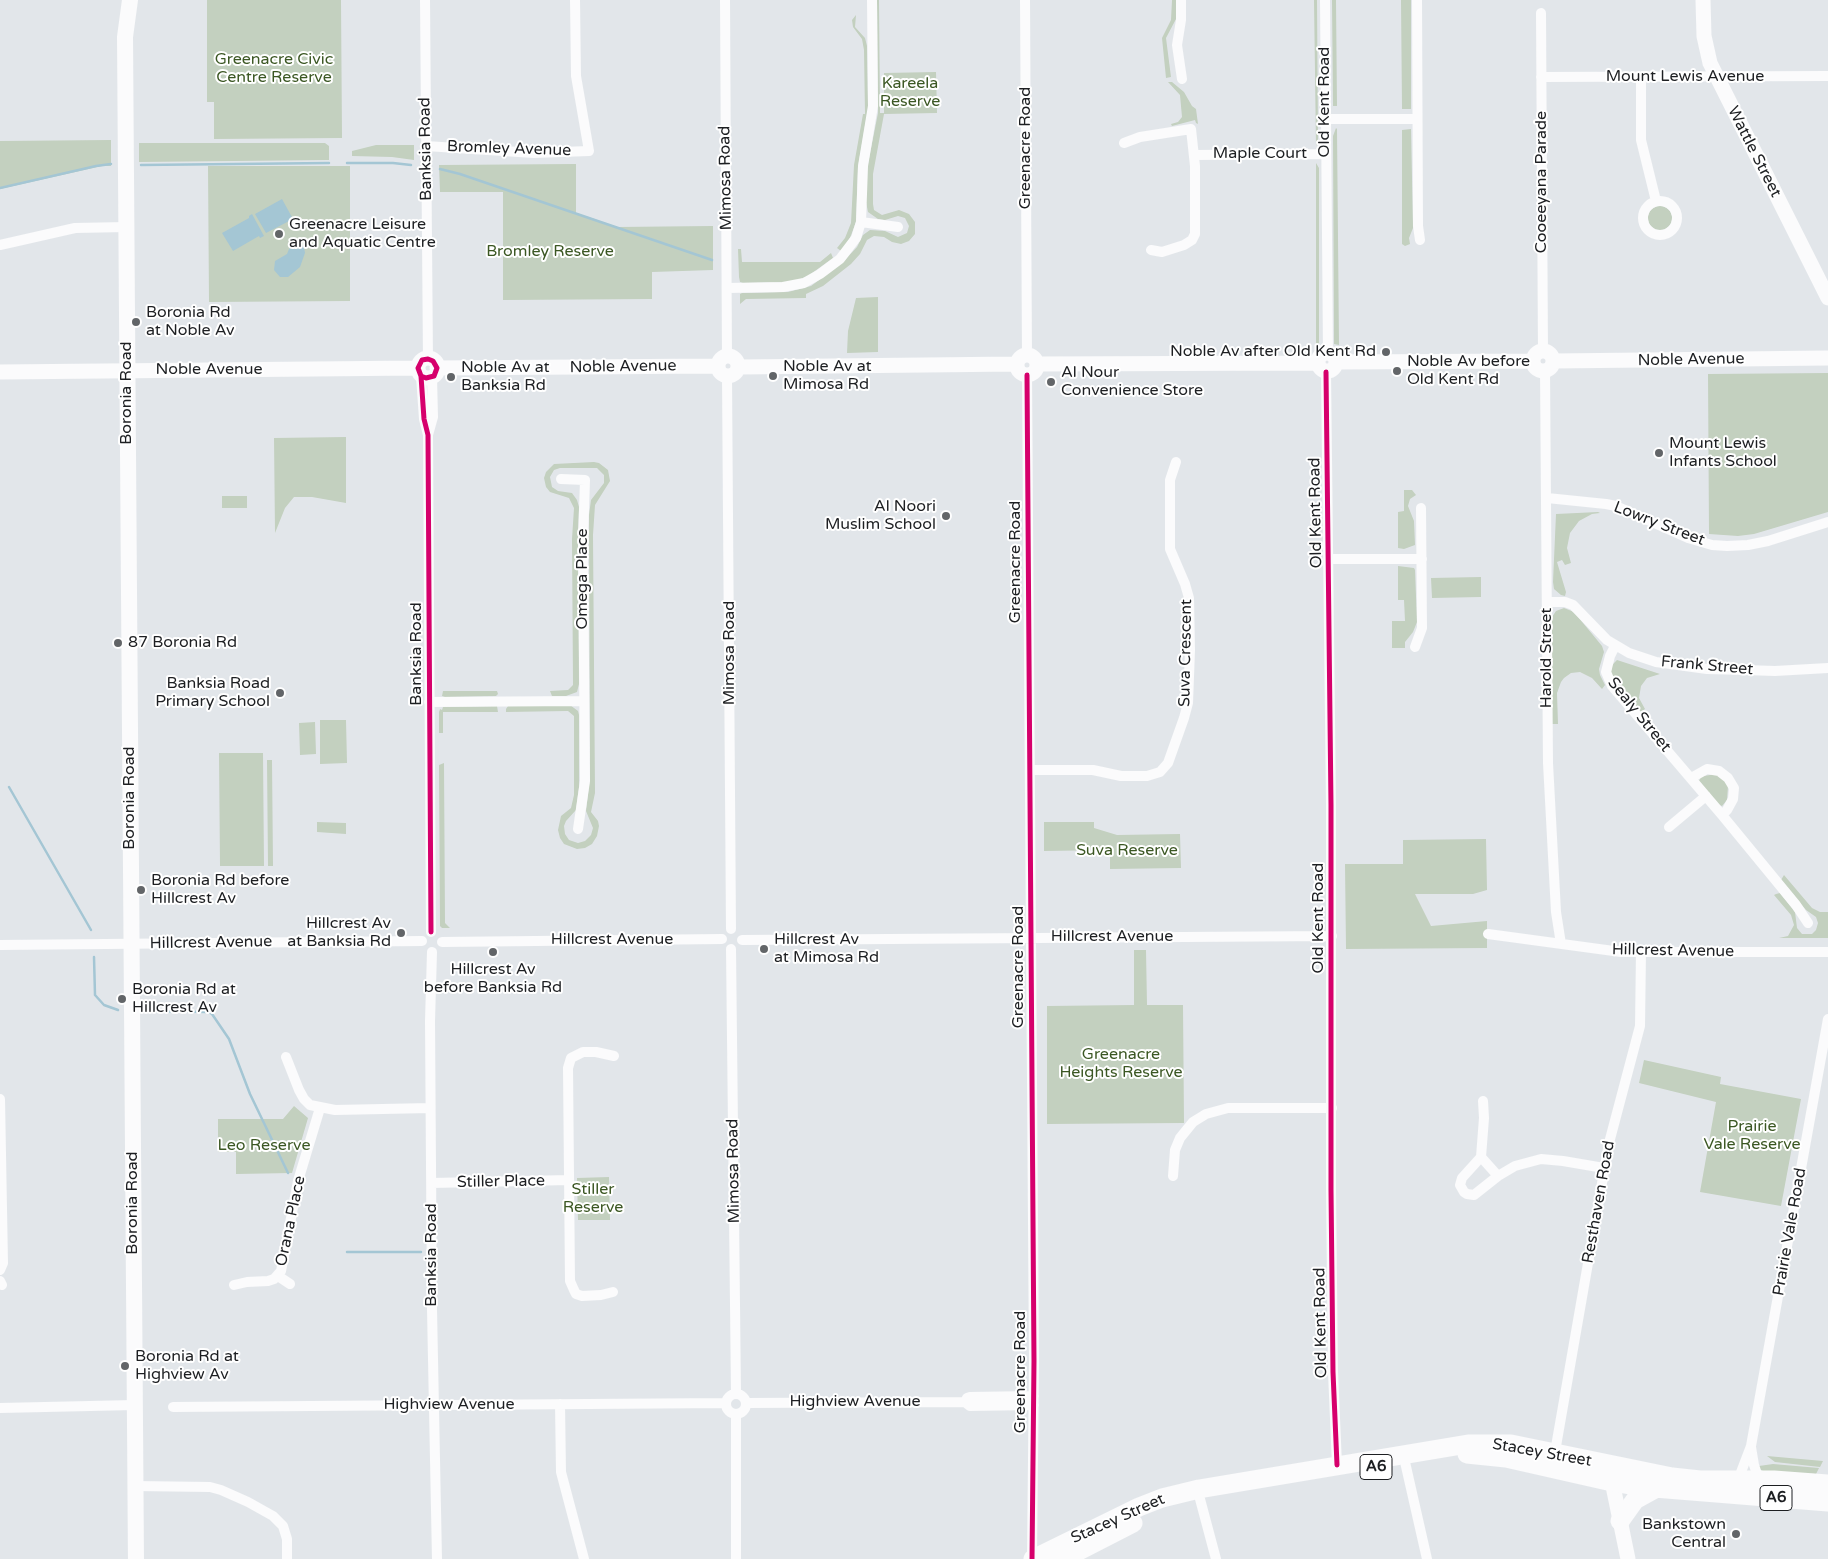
<!DOCTYPE html>
<style>
body{margin:0}
canvas{display:block;background:#e2e6ea}
</style>
<canvas width="1828" height="1559"></canvas>
<script>
const context = document.querySelector('canvas').getContext('2d');
context.lineJoin = 'round';
function fillPath(path, color) { context.fillStyle = color; context.fill(path, 'evenodd'); }
const poly = rows => new Path2D(rows.map(r => 'M' + r).join(''));
function strokePath(path, color, width, dash) { context.strokeStyle = color; context.lineWidth = width; context.lineCap = dash ? 'butt' : 'round'; context.setLineDash(dash || []); context.stroke(path); }
function write(font, color, halo, rows, align = 'center') {
  context.font = font + ' "Varela Round",sans-serif'; context.lineWidth = 4; context.setLineDash([]); context.textBaseline = 'middle'; context.strokeStyle = halo; context.fillStyle = color; for (const [text, x, y, turn = 0] of rows) {
    context.save(); context.translate(x, y); context.rotate((+turn || 0) * Math.PI / 180); context.textAlign = isNaN(turn) ? turn : align; if (halo) context.strokeText(text, 0, 0); context.fillText(text, 0, 0); context.restore();
  }
}
fillPath(poly([
 [207,0,341,0,342,138,214,139,214,102,207,102],
 [877,0,879,0,880,113,884,113,884,73,936,72,937,113,884,114,873,174,873,204,874,210,882,215,899,210,909,214,915,222,915,234,909,241,901,244,892,242,884,237,874,236,867,240,860,254,851,264,823,286,806,294,806,298,746,299,740,304,740,294,742,293,788,292,811,286,842,263,857,247,863,235,870,230,885,231,898,237,907,233,909,226,905,218,898,216,885,220,878,219,868,212,866,202,866,174,878,113],
 [1172,0,1176,0,1176,19,1166,38,1171,77,1166,78,1162,38,1171,20],
 [1314,0,1317,0,1318,139,1316,146],
 [1332,0,1336,0,1337,106,1333,106],
 [1401,0,1411,0,1411,109,1402,109],
 [856,15,855,27,865,38,867,46,868,108,858,167,856,222,850,238,841,251,837,248,845,238,851,223,854,165,863,114,865,114,864,50,862,39,853,27,852,20],
 [1168,82,1172,82,1184,92,1192,106,1196,109,1198,124,1196,123,1195,120,1172,126,1171,124,1178,122,1182,117,1180,95],
 [1336,128,1337,129,1339,345,1334,344,1334,340,1333,136],
 [1411,129,1413,228,1409,238,1410,244,1405,246,1402,244,1402,130],
 [111,140,111,166,102,166,0,189,0,141],
 [139,143,325,143,329,146,329,160,139,162],
 [376,145,414,145,414,160,392,157,352,156,352,151],
 [1316,163,1319,168,1319,344,1316,345],
 [576,164,576,213,617,227,713,226,713,270,652,272,652,299,503,300,503,192,440,192,439,165],
 [208,166,350,166,350,301,209,302],
 '1648 218a12 12 0 1 1 24 0a12 12 0 1 1-24 0Z',
 [738,249,741,249,742,262,820,262,831,253,833,258,808,276,798,280,787,282,743,283,740,282,739,277],
 [878,297,878,352,847,353,848,331,856,298],
 [1828,373,1828,512,1754,534,1738,536,1709,534,1708,374],
 [346,437,346,503,312,497,294,497,285,508,275,533,274,438],
 [594,462,599,463,608,470,610,481,595,505,593,535,595,793,591,812,598,821,599,826,597,836,592,844,585,848,577,849,564,844,560,838,558,830,561,816,571,808,574,795,574,716,568,711,506,712,506,709,508,706,570,705,578,711,579,715,579,787,576,810,566,821,564,826,565,834,569,840,578,843,585,841,591,835,593,828,586,811,590,777,589,515,591,500,604,483,604,475,597,468,560,468,554,470,550,477,552,487,558,491,572,493,577,500,579,507,578,534,579,684,577,692,566,696,552,696,550,691,568,690,573,685,572,539,574,508,569,498,550,492,546,487,544,478,546,472,554,464],
 [1404,490,1412,490,1416,495,1410,499,1408,506,1414,521,1415,545,1404,549,1398,548,1398,512,1404,511],
 [222,496,247,496,247,508,222,508],
 [1598,512,1600,513,1592,514,1579,521,1570,533,1567,548,1571,563,1565,565,1562,560,1557,562,1566,592,1565,596,1561,595,1554,589,1553,582,1556,514],
 [1398,566,1414,568,1415,570,1417,622,1413,632,1405,642,1405,648,1392,648,1392,621,1405,621,1404,600,1398,600],
 [1481,577,1481,597,1432,598,1431,578],
 [1564,608,1574,612,1602,646,1604,652,1599,669,1600,675,1605,685,1602,689,1592,678,1580,672,1571,673,1564,678,1561,682,1557,693,1558,724,1552,724,1552,617,1556,611],
 [1617,660,1660,674,1647,678,1641,686,1639,698,1645,709,1641,712,1613,678,1611,673,1612,665],
 [443,691,497,691,498,694,496,696,445,697,442,696],
 [497,706,498,712,443,712,443,733,439,733,439,712,440,709,442,710,443,707],
 [320,720,346,720,347,763,320,764],
 [315,722,316,754,300,755,299,723],
 [219,753,263,753,264,866,220,866],
 [267,760,272,760,273,866,268,866],
 [444,763,445,923,450,928,442,928,440,926,439,765],
 [1716,774,1722,777,1728,786,1727,800,1722,806,1719,805,1699,781,1701,777,1704,776],
 [317,822,346,823,346,834,317,832],
 [1044,822,1094,822,1094,828,1117,835,1180,834,1181,868,1110,869,1110,850,1044,851],
 [1486,839,1487,890,1473,894,1415,894,1431,926,1487,921,1487,948,1346,949,1345,864,1403,864,1403,840],
 [1784,875,1812,908,1820,912,1828,912,1828,938,1779,938,1788,936,1794,925,1791,915,1774,895,1776,894,1780,893,1795,912,1797,928,1802,934,1812,934,1816,930,1818,923,1816,917,1806,910,1781,880],
 [1134,950,1146,950,1147,1005,1183,1005,1184,1123,1047,1124,1047,1006,1134,1005],
 [1644,1060,1721,1077,1720,1084,1801,1099,1781,1206,1700,1192,1716,1102,1639,1083],
 [294,1106,308,1118,292,1173,236,1174,236,1152,218,1152,218,1119,283,1119],
 [609,1177,610,1220,578,1220,577,1178],
 [1767,1456,1823,1461,1820,1467,1775,1462],
 [1773,1464,1819,1468,1816,1474,1763,1471,1759,1469,1759,1466]
]), '#c3d0bf');
fillPath(poly([
 [282,199,293,219,266,233,255,214],
 [252,214,264,236,260,238,259,236,233,251,222,233,249,218,249,216],
 [300,243,304,247,305,253,300,267,288,277,280,277,274,270,275,261,287,254,289,249,293,244]
]), '#a4c6d4');
strokePath(poly([
 [347,163,393,163,411,165],
 [141,165,329,163],
 [440,169,460,174,712,260],
 [0,188,96,166,111,164],
 [9,787,91,930],
 [94,957,95,995,104,1005,118,1010],
 [147,1011,208,1012,212,1014,229,1039,250,1094,288,1173],
 [347,1252,421,1252]
]), '#a4c6d4', 2.5);
strokePath(poly([
 [425,0,428,359],
 [725,0,727,356],
 [1025,0,1027,355],
 [1181,0,1181,20,1177,45,1182,79],
 [1325,0,1328,353],
 [1417,0,1418,226,1420,240],
 [1541,13,1543,351],
 [1541,77,1828,76],
 [1641,77,1641,140,1656,201],
 [1325,119,1417,119],
 [1124,143,1140,137,1191,129,1195,166,1195,234,1192,240,1184,245,1162,252,1151,250],
 [426,146,534,153,589,151,576,76,575,0],
 [1194,155,1326,154],
 '1643 218a17 17 0 1 1 34 0a17 17 0 1 1-34 0Z',
 [861,222,898,227],
 [0,245,75,228,126,227],
 [728,288,783,287,804,283,820,274,840,259,856,238,861,222,863,166,873,106,872,0],
 [1545,371,1548,763,1556,912,1561,944],
 [1326,372,1331,805,1331,1190,1333,1372,1337,1465],
 [1027,375,1034,1361,1032,1559],
 [421,376,424,419,428,435,431,932],
 [727,377,731,929],
 [428,435,433,417,432,377],
 [561,479,585,480,583,541,585,781,578,829],
 [1547,498,1606,504,1616,506,1688,538,1712,545,1727,546,1748,545,1768,541,1828,522],
 [1329,559,1422,559],
 [1547,602,1565,602,1573,605,1607,640,1629,653,1656,662,1707,669,1745,670,1775,671,1828,668],
 [1615,646,1610,656,1606,672,1612,686,1722,815,1796,905,1808,923],
 [1415,647,1422,628,1421,508],
 [429,702,584,701],
 [1030,770,1093,770,1121,776,1147,776,1160,772,1168,763,1184,718,1188,703,1190,650,1189,598,1185,584,1170,549,1170,480,1176,462],
 [1691,778,1707,769,1719,771,1728,778,1734,788,1733,799,1727,810,1722,815],
 [1669,827,1706,796],
 [1488,934,1621,952,1828,952],
 [742,940,1332,936],
 [442,942,722,939],
 [0,945,422,941],
 [731,949,736,1393],
 [432,952,430,1021,432,1309,437,1559],
 [286,1057,299,1090,304,1099,310,1105,335,1110,430,1108],
 [0,1099,3,1263,0,1270],
 [1483,1101,1484,1118,1481,1157,1498,1176,1515,1166,1541,1159,1563,1161,1604,1168],
 [1481,1157,1462,1178,1460,1185,1464,1192,1467,1194,1474,1195,1498,1176],
 [1173,1176,1175,1150,1180,1138,1193,1122,1206,1114,1228,1108,1332,1108],
 [432,1183,569,1180],
 [278,1276,290,1284],
 [0,1281,2,1285],
 [234,1285,247,1282,268,1281,274,1279,281,1271,298,1181,320,1108],
 [613,1292,601,1295,582,1296,576,1294,574,1290,570,1281,568,1068,571,1058,583,1052,596,1052,614,1056],
 '726 1404a10 10 0 1 1 20 0a10 10 0 1 1-20 0Z',
 [965,1402,967,1398,970,1397,1034,1396],
 [746,1403,965,1402,970,1406,1034,1405],
 [560,1404,561,1472,584,1559],
 [173,1407,726,1403],
 [0,1408,135,1405],
 [736,1414,736,1559],
 [1751,1447,1754,1465,1759,1480],
 [1555,1452,1609,1143,1640,1026,1641,952],
 [1405,1462,1427,1559],
 [1738,1480,1751,1446,1828,1019],
 [135,1486,210,1487,221,1490,248,1502,273,1516,283,1526,287,1539,287,1559],
 [1200,1499,1216,1559]
]), '#fbfbfc', 10);
strokePath(poly([
 [1703,0,1704,36,1710,63,1828,298],
 '1533 361a10 10 0 1 1 20 0a10 10 0 1 1-20 0Z',
 '1318 362a9 9 0 1 1 18 0a9 9 0 1 1-18 0Z',
 '1017 365a10 10 0 1 1 20 0a10 10 0 1 1-20 0Z',
 '718 366a10 10 0 1 1 20 0a10 10 0 1 1-20 0Z',
 '418 368a10 10 0 1 1 20 0a10 10 0 1 1-20 0Z',
 [1553,361,1828,358],
 [1337,362,1533,361],
 [1037,364,1318,363],
 [739,367,1017,364],
 [437,368,718,366],
 [0,372,418,368],
 [1611,1472,1614,1491,1628,1559]
]), '#fbfbfc', 15);
strokePath(poly([
 [130,0,125,37,136,1559]
]), '#fbfbfc', 16);
strokePath(poly([
 [1467,1454,1506,1458,1612,1482,1642,1487,1828,1502],
 [1620,1521,1635,1500,1655,1489],
 [1033,1559,1139,1507,1162,1498,1199,1489,1468,1444,1511,1444,1672,1477,1700,1480,1774,1480,1828,1484],
 [1063,1559,1133,1523]
]), '#fbfbfc', 19);
strokePath(poly([
 [1326,372,1331,805,1331,1190,1333,1372,1337,1465],
 [1027,375,1034,1361,1032,1559],
 [421,376,426,378,434,376,437,368,433,361,428,359,422,360,418,368,421,376,424,419,428,435,431,932]
]), '#d6006c', 5);
for (const [x, y, r, color] of [
 [279,234,5,"#626568"],
 [136,322,5,"#626568"],
 [1386,352,5,"#626568"],
 [1397,371,5,"#626568"],
 [773,376,5,"#626568"],
 [451,377,5,"#626568"],
 [1051,382,5,"#626568"],
 [1659,453,5,"#626568"],
 [946,516,5,"#626568"],
 [118,643,5,"#626568"],
 [280,693,5,"#626568"],
 [141,890,5,"#626568"],
 [401,933,5,"#626568"],
 [764,949,5,"#626568"],
 [493,952,5,"#626568"],
 [122,999,5,"#626568"],
 [125,1366,5,"#626568"],
 [1736,1534,5,"#626568"]
]) { const dot = new Path2D(); dot.arc(x, y, r, 0, 2 * Math.PI); context.fillStyle = color; context.fill(dot); strokePath(dot, '#fff', 2); }
for (const [x, y, w] of [
 [1376,1467,32],
 [1776,1498,32]
]) { const box = new Path2D(); box.roundRect(x - w / 2, y - 12.5, w, 25, 4); context.fillStyle = '#fff'; context.fill(box); strokePath(box, '#1d1f22', 1); }
write('bold 15px', '#1d1f22', null, [
 ["A6",1376,1467],
 ["A6",1776,1498]
]);
write('16px', '#3b5723', '#fff', [
 ["Greenacre Civic",274,60],
 ["Centre Reserve",274,78],
 ["Kareela",910,84],
 ["Reserve",910,102],
 ["Bromley Reserve",550,252],
 ["Suva Reserve",1127,851],
 ["Greenacre",1121,1055],
 ["Heights Reserve",1121,1073],
 ["Prairie",1752,1127],
 ["Vale Reserve",1752,1145],
 ["Leo Reserve",264,1146],
 ["Stiller",593,1190],
 ["Reserve",593,1208]
]);
write('16px', '#1d1f22', '#fff', [
 ["Mount Lewis Avenue",1685,77],
 ["Old Kent Road",1325,102,-90],
 ["Greenacre Road",1026,148,-90],
 ["Banksia Road",426,149,-91],
 ["Bromley Avenue",509,149,2],
 ["Wattle Street",1754,152,63],
 ["Maple Court",1260,154],
 ["Mimosa Road",726,178,-91],
 ["Cooeeyana Parade",1542,182,-90],
 ["Noble Avenue",1691,360,-1],
 ["Noble Avenue",623,367,-1],
 ["Noble Avenue",209,370],
 ["Boronia Road",127,393,-90],
 ["Old Kent Road",1316,513,-91],
 ["Lowry Street",1659,524,21],
 ["Greenacre Road",1016,562,-90],
 ["Omega Place",583,579,-90],
 ["Mimosa Road",730,653,-90],
 ["Suva Crescent",1186,653,-89],
 ["Banksia Road",417,654,-90],
 ["Harold Street",1547,658,-90],
 ["Frank Street",1707,666,5],
 ["Sealy Street",1639,715,51],
 ["Boronia Road",130,798,-90],
 ["Old Kent Road",1319,918,-90],
 ["Hillcrest Avenue",1112,937],
 ["Hillcrest Avenue",612,940],
 ["Hillcrest Avenue",211,943,-1],
 ["Hillcrest Avenue",1673,951,1],
 ["Greenacre Road",1019,967,-90],
 ["Mimosa Road",734,1171,-91],
 ["Stiller Place",501,1182,-1],
 ["Resthaven Road",1599,1202,-80],
 ["Boronia Road",133,1203,-90],
 ["Orana Place",291,1221,-78],
 ["Prairie Vale Road",1790,1232,-80],
 ["Banksia Road",432,1255,-90],
 ["Old Kent Road",1321,1323,-91],
 ["Greenacre Road",1021,1372,-90],
 ["Highview Avenue",855,1402],
 ["Highview Avenue",449,1405],
 ["Stacey Street",1542,1453,10],
 ["Stacey Street",1118,1519,-24]
]);
write('16px', '#1d1f22', '#fff', [
 ["Greenacre Leisure",289,225],
 ["and Aquatic Centre",289,243],
 ["Boronia Rd",146,313],
 ["at Noble Av",146,331],
 ["Noble Av after Old Kent Rd",1376,352,"right"],
 ["Noble Av before",1407,362],
 ["Old Kent Rd",1407,380],
 ["Noble Av at",783,367],
 ["Mimosa Rd",783,385],
 ["Noble Av at",461,368],
 ["Banksia Rd",461,386],
 ["Al Nour",1061,373],
 ["Convenience Store",1061,391],
 ["Mount Lewis",1669,444],
 ["Infants School",1669,462],
 ["Al Noori",936,507,"right"],
 ["Muslim School",936,525,"right"],
 ["87 Boronia Rd",128,643],
 ["Banksia Road",270,684,"right"],
 ["Primary School",270,702,"right"],
 ["Boronia Rd before",151,881],
 ["Hillcrest Av",151,899],
 ["Hillcrest Av",391,924,"right"],
 ["at Banksia Rd",391,942,"right"],
 ["Hillcrest Av",774,940],
 ["at Mimosa Rd",774,958],
 ["Hillcrest Av",493,970,"center"],
 ["before Banksia Rd",493,988,"center"],
 ["Boronia Rd at",132,990],
 ["Hillcrest Av",132,1008],
 ["Boronia Rd at",135,1357],
 ["Highview Av",135,1375],
 ["Bankstown",1726,1525,"right"],
 ["Central",1726,1543,"right"]
], 'left');
</script>
